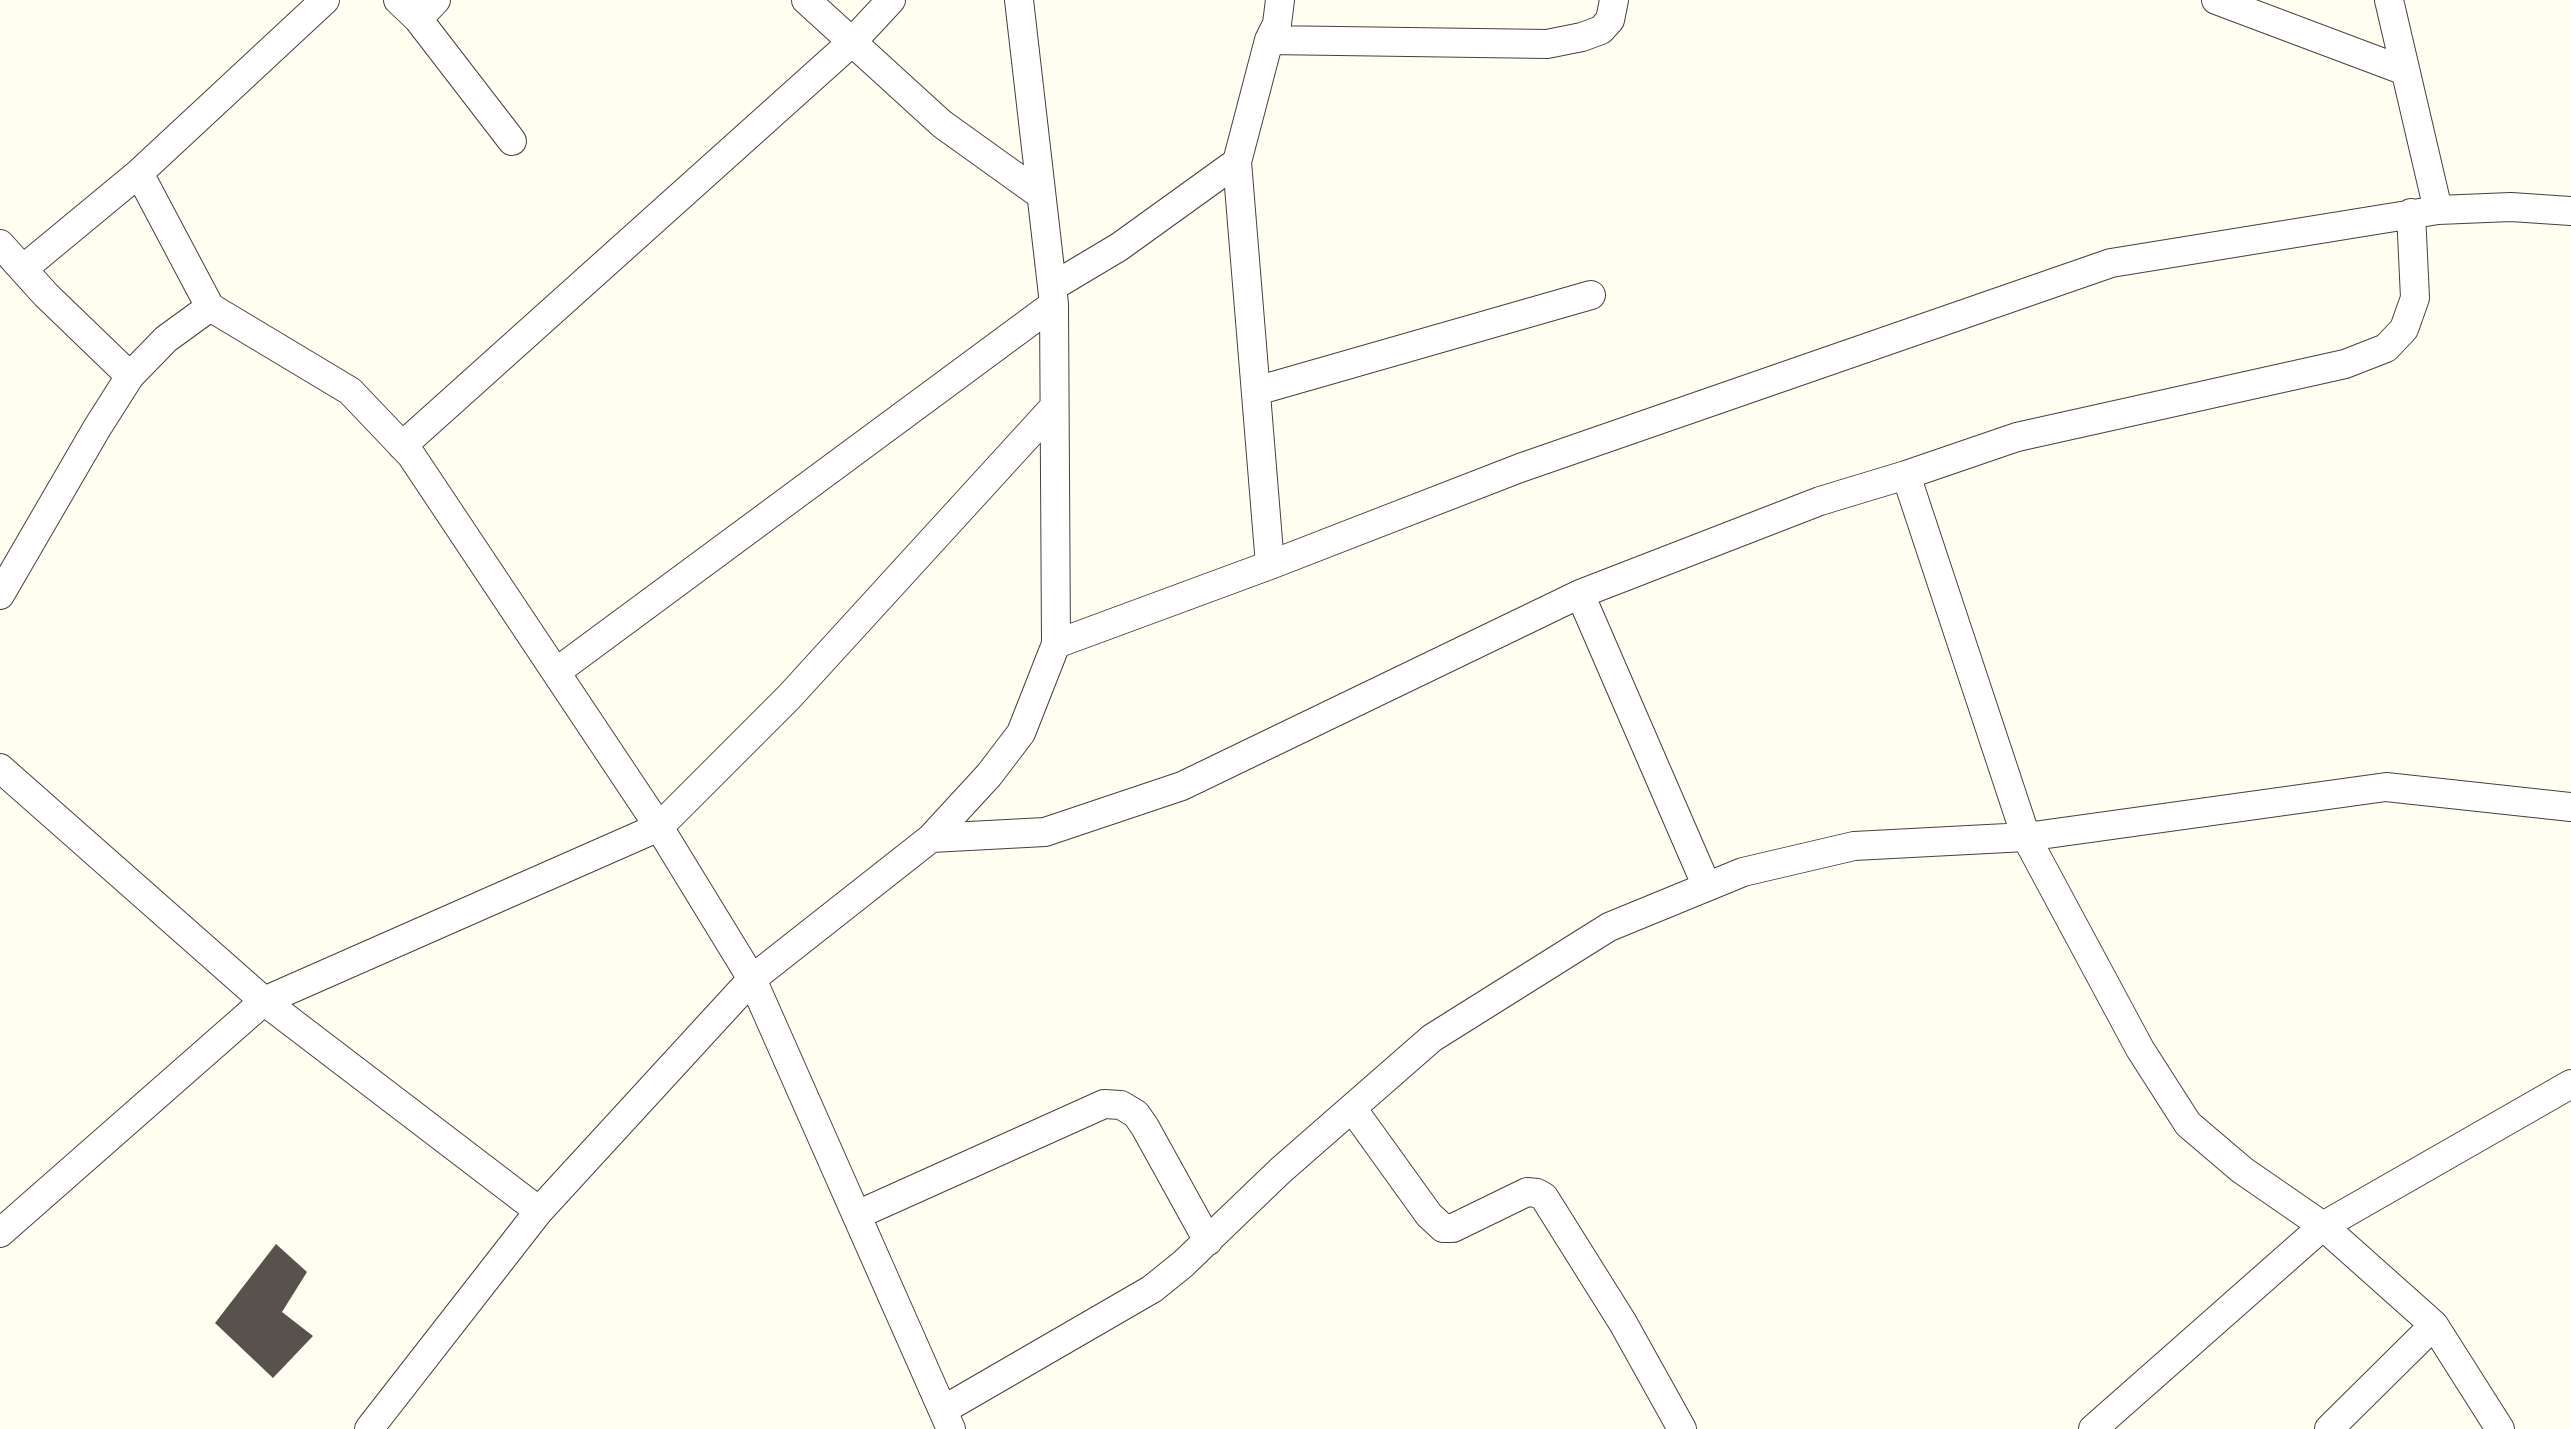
<!DOCTYPE html>
<style>
body{margin:0}
canvas{display:block;background:#fffef0}
</style>
<canvas width="2571" height="1429"></canvas>
<script>
const context = document.querySelector('canvas').getContext('2d');
context.lineJoin = 'round';
function fillPath(path, color) { context.fillStyle = color; context.fill(path, 'evenodd'); }
const poly = rows => new Path2D(rows.map(r => 'M' + r).join(''));
function strokePath(path, color, width, dash) { context.strokeStyle = color; context.lineWidth = width; context.lineCap = dash ? 'butt' : 'round'; context.setLineDash(dash || []); context.stroke(path); }
fillPath(poly([
 [276,1244,307,1272,282,1312,313,1336,273,1378,215,1323]
]), '#57524b');
const minor = poly([
 [398,0,418,19,436,0],
 [806,0,942,124,1041,195],
 [2216,0,2405,71],
 [2389,0,2438,210],
 [418,19,512,141],
 [1269,40,1547,44,1582,37,1601,30,1610,20,1614,0],
 [1237,162,1270,565],
 [139,173,210,307],
 [0,244,46,295,130,376],
 [23,269,139,173,325,0],
 [1052,287,1119,247,1237,162,1269,40,1277,24,1280,0],
 [1256,391,1591,295],
 [402,446,852,42,891,0],
 [1906,475,2017,437,2345,364,2386,348,2404,329,2415,298,2411,213],
 [1580,594,1707,887],
 [0,595,97,428,130,376,166,339,210,307,350,391,411,455,659,827,752,979,931,838,989,775,1021,733,1056,644,1054,304,1019,0],
 [1056,644,1270,565,1520,468,2111,263,2438,210,2511,207,2571,211],
 [556,672,1054,304],
 [0,768,264,1001,539,1211],
 [931,838,1045,832,1182,786,1580,594,1820,501,1906,475,2026,837,2140,1049,2188,1124,2242,1170,2323,1226,2434,1325,2500,1429],
 [1352,1108,1429,1215,1443,1228,1453,1228,1527,1192,1537,1193,1544,1197,1623,1323,1682,1429],
 [857,1215,1104,1104,1121,1105,1136,1114,1145,1127,1208,1241],
 [0,1233,264,1001,659,827,789,697,1054,407],
 [943,1410,1152,1289,1183,1264,1281,1170,1432,1038,1609,927,1743,872,1854,846,2026,837,2386,787,2571,807],
 [369,1429,539,1211,752,979,951,1429],
 [2093,1429,2323,1226,2571,1084],
 [2329,1429,2434,1325]
]);
strokePath(minor, '#424242', 30);
strokePath(minor, '#fff', 28);
</script>
